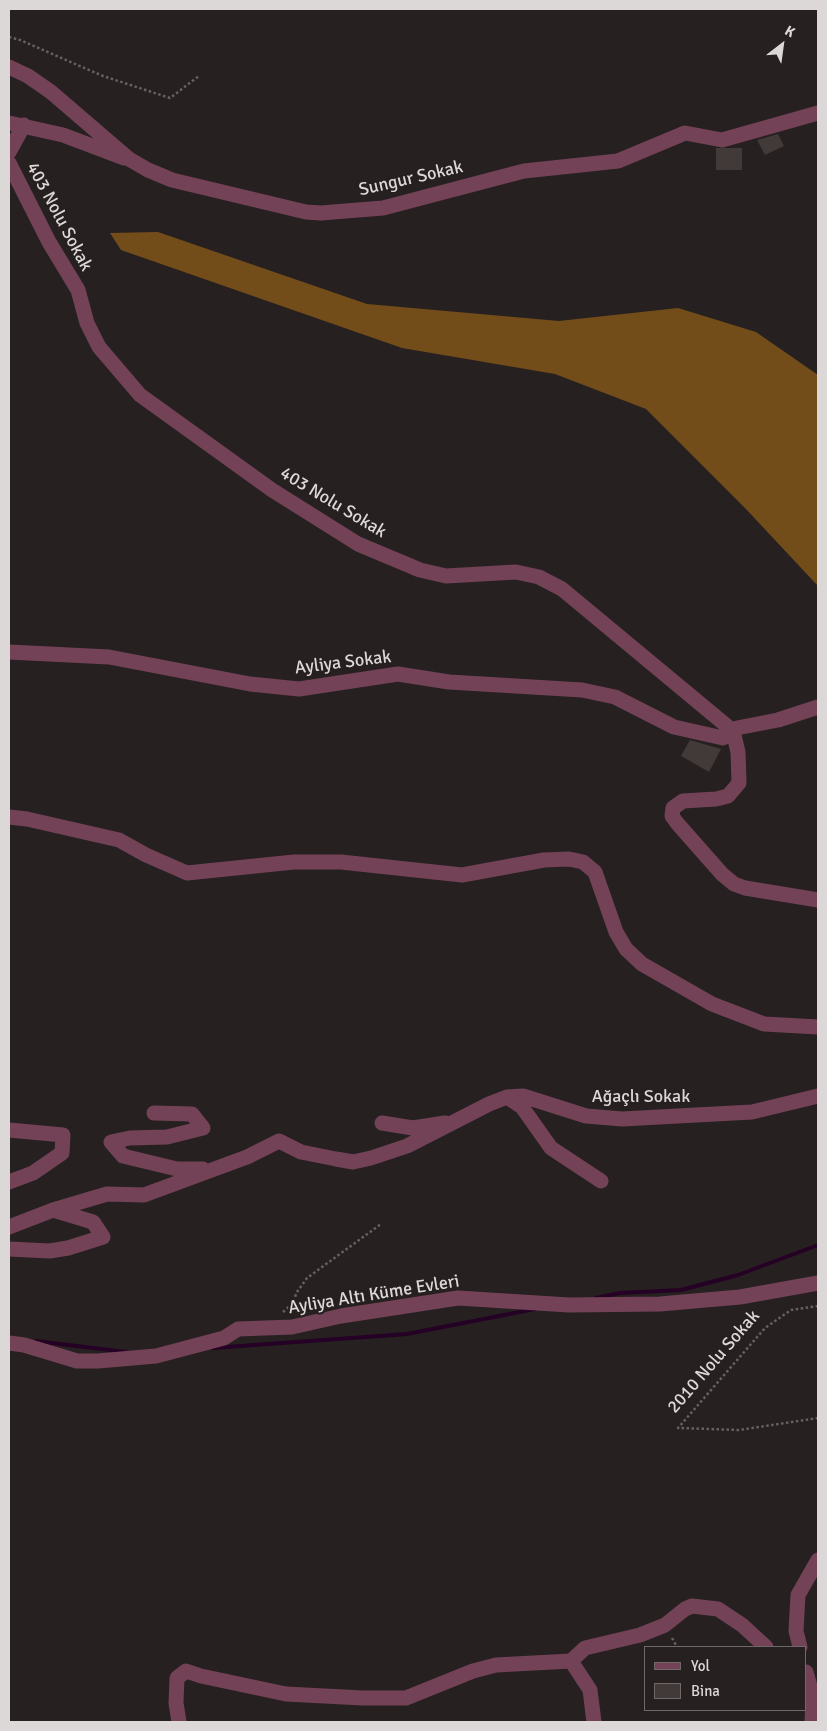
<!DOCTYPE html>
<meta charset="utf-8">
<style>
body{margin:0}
#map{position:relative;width:827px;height:1731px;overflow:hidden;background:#272020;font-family:Signika,sans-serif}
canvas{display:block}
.frame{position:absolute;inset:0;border:10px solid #dcd8d7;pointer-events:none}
.legend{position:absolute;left:644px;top:1646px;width:162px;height:65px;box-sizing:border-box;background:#272020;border:1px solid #6f6a69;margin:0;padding:6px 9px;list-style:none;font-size:15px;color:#dcd8d7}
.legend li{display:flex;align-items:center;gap:10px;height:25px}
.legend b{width:25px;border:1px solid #6f6a69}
.north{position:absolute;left:757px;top:20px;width:50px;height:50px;-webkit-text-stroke:4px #272020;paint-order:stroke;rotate:30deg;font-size:14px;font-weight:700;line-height:20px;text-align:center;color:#dcd8d7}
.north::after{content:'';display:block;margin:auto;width:18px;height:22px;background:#dcd8d7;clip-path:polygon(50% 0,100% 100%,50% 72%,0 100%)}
</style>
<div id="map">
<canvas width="827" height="1731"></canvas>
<div class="frame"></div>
<ul class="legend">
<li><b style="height:6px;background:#744257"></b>Yol</li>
<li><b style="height:14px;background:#413a38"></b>Bina</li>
</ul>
<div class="north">K</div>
</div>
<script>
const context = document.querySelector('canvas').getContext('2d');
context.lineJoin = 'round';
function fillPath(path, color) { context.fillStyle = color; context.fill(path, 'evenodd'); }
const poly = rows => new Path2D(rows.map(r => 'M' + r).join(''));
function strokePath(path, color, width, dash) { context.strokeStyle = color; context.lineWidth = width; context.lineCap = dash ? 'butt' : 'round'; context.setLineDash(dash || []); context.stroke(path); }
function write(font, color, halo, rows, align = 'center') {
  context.font = font + ' Signika,sans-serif'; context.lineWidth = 4.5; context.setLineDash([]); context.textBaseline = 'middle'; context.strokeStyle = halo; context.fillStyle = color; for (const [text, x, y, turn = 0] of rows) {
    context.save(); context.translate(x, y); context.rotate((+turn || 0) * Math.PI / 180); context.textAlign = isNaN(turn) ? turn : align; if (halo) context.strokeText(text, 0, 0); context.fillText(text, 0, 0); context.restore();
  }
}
fillPath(poly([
 [158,232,367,304,559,321,678,308,756,332,818,375,818,586,745,508,646,409,555,374,402,348,121,250,110,233]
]), '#734d19');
strokePath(poly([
 [596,1298,620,1293,681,1290,738,1275,818,1245],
 [36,1341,126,1352],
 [213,1348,407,1334,535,1309]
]), '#250125', 4);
fillPath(poly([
 [778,134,784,146,765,155,757,140],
 [716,148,742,148,742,170,716,170],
 [690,740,721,749,709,772,681,756]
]), '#413a38');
strokePath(poly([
 [9,37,20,40,103,76,170,98,199,76],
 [818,1306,791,1310,765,1328,678,1428,739,1430,818,1418],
 [283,1312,292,1304,297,1292,307,1278,381,1224],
 [672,1638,677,1647]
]), '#676160', 2.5, [2.5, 2.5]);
strokePath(poly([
 [9,67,28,76,51,92,129,159,148,170,172,180,306,212,321,213,383,208,524,171,618,161,685,133,722,140,818,113],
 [9,123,63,135,124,158],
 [9,152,24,125],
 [9,163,49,242,78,290,87,323,99,347,140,395,272,490,358,544,420,570,446,576,516,572,539,577,562,589,733,731,738,752,739,783,728,796,716,799,683,801,673,808,672,816,677,823,722,874,734,884,745,888,818,900],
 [9,652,109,657,250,684,299,689,398,674,449,682,582,690,615,697,674,727,723,738,737,728,778,720,818,707],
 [9,817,27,819,119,840,146,855,187,873,294,862,341,862,462,875,544,860,569,859,583,862,595,872,616,932,626,949,642,964,712,1004,764,1024,818,1027],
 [507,1097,522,1107,551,1148,601,1181],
 [154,1113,192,1114,203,1128,167,1137,130,1138,111,1142,123,1156,177,1169,203,1169],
 [382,1123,413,1128,445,1123],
 [9,1130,63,1135,62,1153,33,1173,9,1182],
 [9,1227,53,1210,107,1194,144,1195,247,1157,279,1141,301,1152,336,1159,353,1162,371,1158,407,1146,489,1104,507,1097,523,1096,586,1116,622,1119,752,1112,818,1096],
 [9,1249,50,1251,68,1248,103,1237,93,1222,53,1210],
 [9,1343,24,1345,77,1361,98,1361,156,1356,224,1338,238,1329,292,1327,341,1316,458,1298,569,1305,660,1304,740,1297,818,1283],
 [800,1647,796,1631,798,1595,818,1560],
 [571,1661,590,1690,594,1722],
 [806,1672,813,1697],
 [806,1688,813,1697,812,1722],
 [179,1722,176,1703,177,1678,186,1671,201,1676,286,1694,363,1698,406,1698,473,1671,496,1665,571,1661,585,1648,640,1635,665,1625,685,1609,692,1606,718,1609,742,1625,766,1647]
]), '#744257', 15);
write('18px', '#dcd8d7', '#272020', [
 ["Sungur Sokak",411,179,-13],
 ["403 Nolu Sokak",59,217,62],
 ["403 Nolu Sokak",333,503,31],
 ["Ayliya Sokak",343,663,-7],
 ["Ağaçlı Sokak",641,1097],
 ["Ayliya Altı Küme Evleri",374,1295,-9],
 ["2010 Nolu Sokak",714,1362,-49]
]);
</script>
